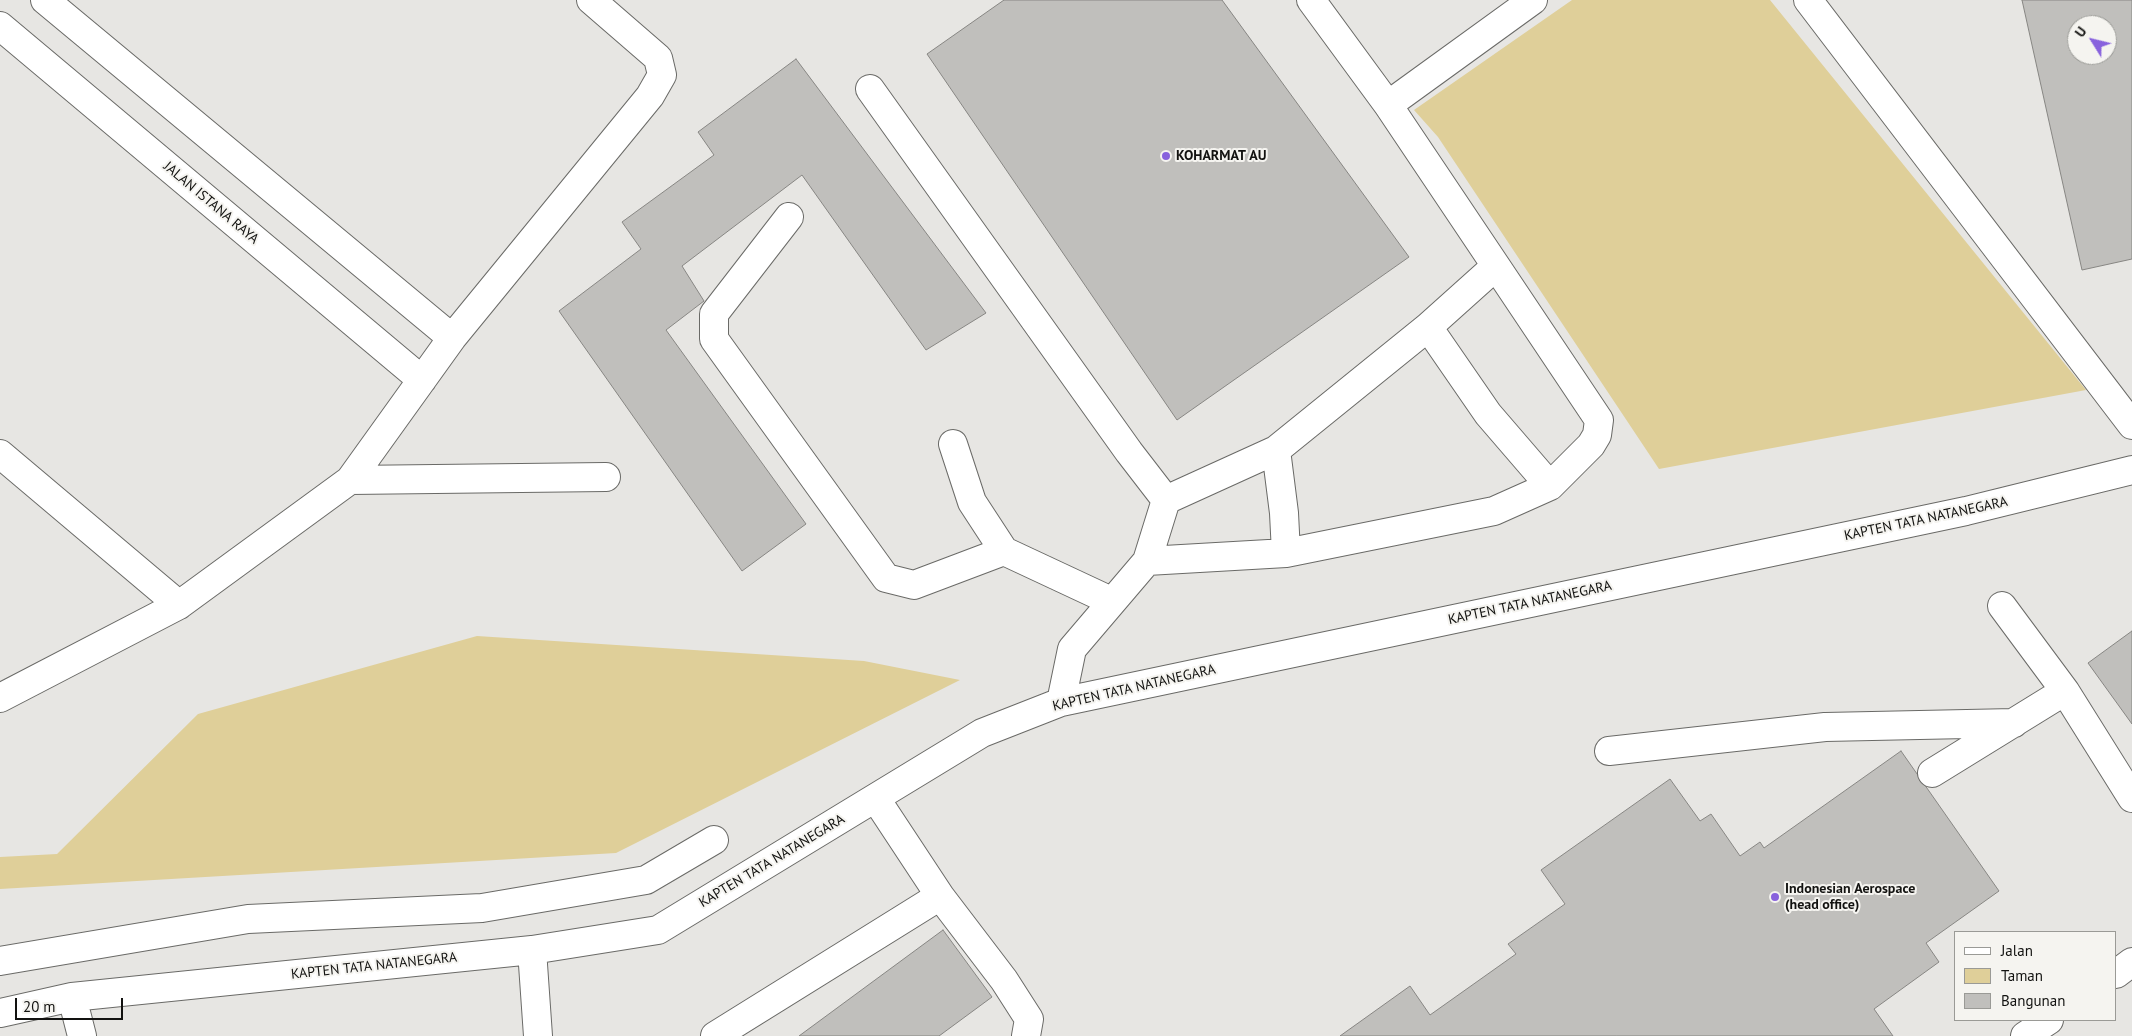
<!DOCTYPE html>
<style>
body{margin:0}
#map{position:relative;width:2132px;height:1036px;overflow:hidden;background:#e7e6e3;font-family:"PT Sans",sans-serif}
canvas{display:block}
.legend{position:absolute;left:1954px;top:931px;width:162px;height:90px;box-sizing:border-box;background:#f5f4f0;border:1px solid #9a9a96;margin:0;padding:6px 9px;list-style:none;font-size:15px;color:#121210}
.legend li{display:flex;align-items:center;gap:10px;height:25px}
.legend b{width:25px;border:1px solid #9a9a96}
.north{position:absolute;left:2067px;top:15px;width:50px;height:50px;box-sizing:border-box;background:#f5f4f0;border:1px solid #9a9a96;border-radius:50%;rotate:306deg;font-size:14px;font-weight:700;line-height:20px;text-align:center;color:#121210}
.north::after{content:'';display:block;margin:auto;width:18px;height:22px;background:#8862dd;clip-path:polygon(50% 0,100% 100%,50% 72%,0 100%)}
.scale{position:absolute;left:15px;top:998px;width:108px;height:22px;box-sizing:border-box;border:2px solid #121210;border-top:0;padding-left:6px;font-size:15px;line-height:18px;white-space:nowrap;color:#121210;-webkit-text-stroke:4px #f5f4f0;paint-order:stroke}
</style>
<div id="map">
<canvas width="2132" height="1036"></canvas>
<ul class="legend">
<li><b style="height:6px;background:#fff"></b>Jalan</li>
<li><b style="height:14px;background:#dfcf99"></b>Taman</li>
<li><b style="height:14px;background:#c0bfbc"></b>Bangunan</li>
</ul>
<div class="north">U</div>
<div class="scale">20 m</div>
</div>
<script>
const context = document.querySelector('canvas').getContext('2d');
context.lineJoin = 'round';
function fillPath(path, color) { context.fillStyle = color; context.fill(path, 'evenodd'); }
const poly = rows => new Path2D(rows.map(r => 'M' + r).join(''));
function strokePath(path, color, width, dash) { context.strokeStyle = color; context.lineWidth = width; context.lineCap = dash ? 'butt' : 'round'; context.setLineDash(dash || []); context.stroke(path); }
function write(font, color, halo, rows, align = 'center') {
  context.font = font + ' "PT Sans",sans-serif'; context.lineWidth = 4; context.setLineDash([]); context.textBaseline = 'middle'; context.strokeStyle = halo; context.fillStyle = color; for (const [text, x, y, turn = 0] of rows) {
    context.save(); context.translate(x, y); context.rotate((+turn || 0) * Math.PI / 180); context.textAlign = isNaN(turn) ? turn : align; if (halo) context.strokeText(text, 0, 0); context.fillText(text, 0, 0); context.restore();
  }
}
fillPath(poly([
 [1572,0,1770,0,2086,390,1659,469,1438,137,1414,110],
 [477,636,864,661,960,680,616,853,0,889,0,857,57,854,198,714]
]), '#dfcf99');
const building = poly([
 [1004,0,1222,0,1409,257,1177,420,927,54,1004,0],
 [2022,0,2132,0,2132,259,2082,270,2022,0],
 [2077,25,2107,25,2107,55,2077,55,2077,25],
 [796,59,986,313,926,350,802,175,682,266,704,301,666,330,806,524,742,571,559,311,641,249,622,222,714,155,698,132,796,59],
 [2132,631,2132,724,2088,663,2132,631],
 [1901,751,1999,891,1926,943,1939,962,1874,1009,1893,1036,1340,1036,1410,986,1430,1015,1516,954,1508,944,1565,904,1541,870,1670,779,1700,821,1711,814,1740,856,1760,842,1764,848,1901,751],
 [943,930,992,997,939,1036,799,1036,943,930]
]);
fillPath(building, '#c0bfbc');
strokePath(building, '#878683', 1);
const minor = poly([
 [45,0,452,338],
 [1808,0,2132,425],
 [0,26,422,380],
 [870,89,1129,452,1166,500,1147,561,1072,649,1061,702],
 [1388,105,1533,0],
 [789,217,714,314,714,339,886,578,914,585,1004,551],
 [1428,327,1488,414,1550,486],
 [953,444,972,502,1004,551,1111,601],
 [0,454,179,605],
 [350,480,606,477],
 [1166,500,1276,450,1428,327,1496,266,1388,105,1311,0],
 [1286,553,1494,511,1550,486,1591,445,1597,435,1599,420,1496,266],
 [1147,561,1286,553,1284,513,1276,450],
 [2002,606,2065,691,2132,798],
 [0,698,179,605,350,480,452,338,650,96,662,75,658,58,591,0],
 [1609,751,1825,727,2014,723],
 [1932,773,2065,691],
 [876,799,940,896,1004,980,1029,1019,1026,1036],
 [532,950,538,1036],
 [0,961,248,919,482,908,646,880,714,840],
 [2116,974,2132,962],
 [72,997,82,1036],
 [0,1013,72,997,532,950,658,930,982,733,1061,702,1966,511,2132,470],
 [715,1036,940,896],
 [2025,1036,2049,1020]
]);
strokePath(minor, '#6a6a67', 30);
strokePath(minor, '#fff', 28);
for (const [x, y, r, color] of [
 [1166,156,5,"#8862dd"],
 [1775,897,5,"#8862dd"]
]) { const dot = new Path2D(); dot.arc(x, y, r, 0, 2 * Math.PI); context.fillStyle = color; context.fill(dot); strokePath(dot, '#f5f4f0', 2); }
write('bold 14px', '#121210', '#f5f4f0', [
 ["KOHARMAT AU",1176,156],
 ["Indonesian Aerospace",1785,889],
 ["(head office)",1785,905]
], 'left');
write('14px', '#121210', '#f5f4f0', [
 ["JALAN ISTANA RAYA",211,203,40],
 ["KAPTEN TATA NATANEGARA",1926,519,-12],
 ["KAPTEN TATA NATANEGARA",1530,603,-12],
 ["KAPTEN TATA NATANEGARA",1134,688,-13],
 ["KAPTEN TATA NATANEGARA",772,861,-31],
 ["KAPTEN TATA NATANEGARA",374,966,-6]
]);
</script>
